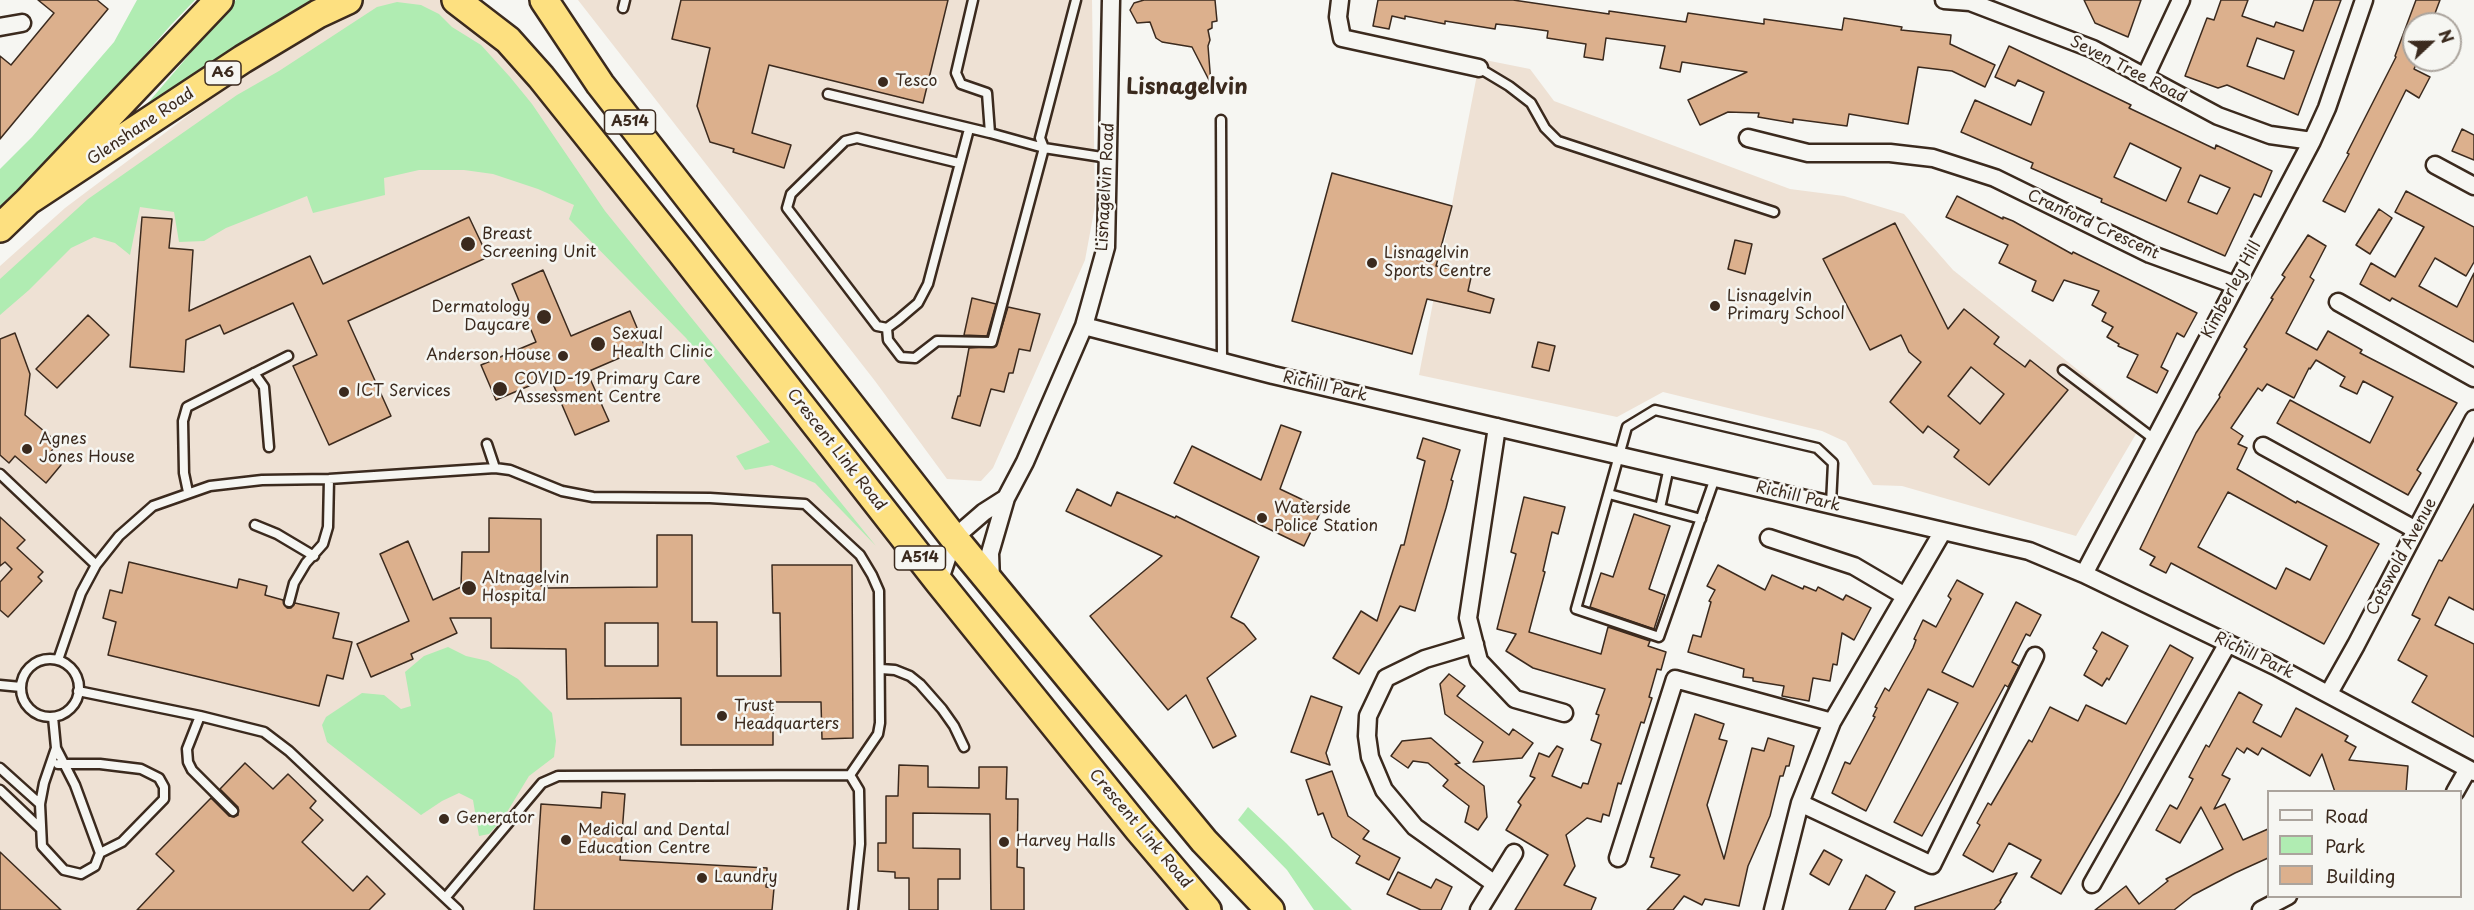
<!DOCTYPE html>
<style>
body{margin:0}
#map{position:relative;width:2474px;height:910px;overflow:hidden;background:#f6f6f2;font-family:"Playpen Sans",sans-serif}
canvas{display:block}
.legend{position:absolute;left:2267px;top:790px;width:195px;height:108px;box-sizing:border-box;background:#f6f6f2;border:2px solid #aba49d;margin:0;padding:8px 10px;list-style:none;font-size:18px;color:#3b2a1e}
.legend li{display:flex;align-items:center;gap:12px;height:30px}
.legend b{width:30px;border:2px solid #aba49d}
.north{position:absolute;left:2402px;top:12px;width:60px;height:60px;box-sizing:border-box;background:#f6f6f2;border:2px solid #aba49d;border-radius:50%;rotate:68deg;font-size:16px;font-weight:700;line-height:24px;text-align:center;color:#3b2a1e}
.north::after{content:'';display:block;margin:auto;width:21px;height:27px;background:#3b2a1e;clip-path:polygon(50% 0,100% 100%,50% 72%,0 100%)}
</style>
<div id="map">
<canvas width="2474" height="910"></canvas>
<ul class="legend">
<li><b style="height:8px;background:#f6f6f2"></b>Road</li>
<li><b style="height:16px;background:#b0ecb2"></b>Park</li>
<li><b style="height:16px;background:#dcb08d"></b>Building</li>
</ul>
<div class="north">N</div>
</div>
<script>
const context = document.querySelector('canvas').getContext('2d');
context.lineJoin = 'round';
function fillPath(path, color) { context.fillStyle = color; context.fill(path, 'evenodd'); }
const poly = rows => new Path2D(rows.map(r => 'M' + r).join(''));
function strokePath(path, color, width, dash) { context.strokeStyle = color; context.lineWidth = width; context.lineCap = dash ? 'butt' : 'round'; context.setLineDash(dash || []); context.stroke(path); }
function write(font, color, halo, rows, align = 'center') {
  context.font = font + ' "Playpen Sans",sans-serif'; context.lineWidth = 5; context.setLineDash([]); context.textBaseline = 'middle'; context.strokeStyle = halo; context.fillStyle = color; for (const [text, x, y, turn = 0] of rows) {
    context.save(); context.translate(x, y); context.rotate((+turn || 0) * Math.PI / 180); context.textAlign = isNaN(turn) ? turn : align; if (halo) context.strokeText(text, 0, 0); context.fillText(text, 0, 0); context.restore();
  }
}
fillPath(poly([
 [342,0,462,0,492,18,1189,910,0,910,0,266,65,208],
 [578,0,1092,0,1095,206,1085,260,993,468,981,481,947,479,875,381],
 [1480,59,1530,69,1554,101,1790,189,1844,196,1904,214,1953,270,2143,422,2076,536,1902,486,1873,485,1846,442,1822,431,1663,392,1617,417,1419,375]
]), '#eee1d4');
fillPath(poly([
 [137,0,195,0,170,26,81,128,0,211,0,169,32,137,114,42],
 [236,0,314,0,222,56,141,111],
 [397,2,421,5,439,14,452,27,481,45,510,77,532,104,605,211,876,546,815,483,772,465,745,470,736,456,770,442,686,338,569,219,574,205,538,189,493,174,464,170,419,170,384,178,385,195,313,213,307,196,226,228,204,241,179,242,174,212,140,207,130,255,115,243,94,237,71,248,29,290,0,315,0,279,88,199,237,95,279,71,377,7],
 [448,647,466,656,488,661,518,679,552,713,556,741,554,757,529,776,504,817,489,834,479,836,473,800,459,793,442,801,421,815,327,742,322,725,326,717,362,693,384,695,401,709,411,706,405,672,424,656],
 [1248,807,1286,843,1352,910,1314,910,1287,870,1238,820]
]), '#b0ecb2');
const building = poly([
 [38,0,97,0,108,9,0,139,0,56,11,65,54,13,38,0],
 [681,0,948,0,923,103,769,65,752,133,791,145,784,168,733,152,734,149,710,142,697,106,710,48,672,39,681,0],
 [1144,0,1215,0,1217,21,1212,22,1212,28,1208,30,1210,40,1208,46,1211,84,1192,47,1162,42,1156,38,1150,22,1137,23,1130,10,1134,3,1144,0],
 [1378,0,1513,0,1609,14,1609,11,1686,22,1688,13,1764,24,1764,19,1842,30,1844,18,1902,27,1901,30,1951,35,1950,44,1995,65,1985,87,1952,71,1918,67,1908,124,1849,114,1847,126,1793,119,1793,123,1758,117,1759,113,1728,112,1700,125,1688,100,1747,72,1682,62,1680,72,1660,68,1665,46,1606,38,1603,60,1584,57,1586,44,1547,38,1548,31,1513,26,1496,24,1495,29,1445,21,1445,24,1405,16,1405,19,1392,16,1389,29,1373,26,1378,0],
 [2084,0,2141,0,2128,37,2095,23,2084,0],
 [2221,0,2248,0,2242,16,2274,27,2276,22,2303,31,2314,0,2341,0,2298,115,2227,85,2218,88,2185,76,2207,18,2214,20,2221,0],
 [2257,38,2294,51,2284,79,2247,66,2257,38],
 [2416,0,2440,0,2431,24,2414,24,2414,60,2418,60,2414,69,2430,77,2419,98,2406,90,2345,212,2323,201,2349,154,2347,153,2396,57,2395,56,2416,0],
 [2009,46,2131,105,2129,108,2215,149,2216,145,2272,171,2261,197,2254,194,2225,256,2101,202,2102,199,2031,168,2033,163,1961,132,1975,100,2031,125,2044,92,2018,80,2015,86,1995,77,2009,46],
 [2130,143,2181,168,2166,201,2114,177,2130,143],
 [2200,175,2230,188,2217,214,2188,202,2200,175],
 [2462,129,2474,135,2474,160,2452,151,2462,129],
 [1332,173,1452,206,1436,266,1472,273,1468,291,1494,299,1490,313,1427,299,1412,354,1292,321,1332,173],
 [2406,191,2474,227,2474,262,2466,276,2435,258,2419,286,2457,307,2474,273,2474,342,2392,298,2390,301,2360,284,2371,263,2395,277,2424,227,2395,212,2406,191],
 [1957,196,2003,219,2003,217,2013,221,2072,254,2073,252,2197,313,2184,337,2177,333,2161,367,2168,371,2157,393,2127,377,2138,355,2118,346,2119,344,2107,337,2113,327,2102,321,2106,313,2092,305,2099,291,2064,280,2053,301,2032,291,2036,281,1999,263,2008,245,1946,217,1957,196],
 [2379,209,2392,218,2370,254,2356,245,2379,209],
 [142,217,172,219,169,248,193,250,189,311,310,256,323,284,469,217,488,257,348,321,391,416,329,445,293,366,317,355,293,303,224,334,220,325,186,340,184,372,130,367,142,217],
 [1895,223,1948,329,1964,309,1999,337,1994,344,2025,367,2030,360,2068,390,1989,485,1954,457,1959,450,1928,426,1923,433,1890,402,1921,362,1909,352,1901,335,1870,350,1823,259,1895,223],
 [1971,367,2004,394,1980,424,1948,396,1971,367],
 [2308,235,2326,246,2310,277,2314,280,2286,333,2317,350,2328,331,2362,350,2360,353,2457,403,2417,470,2421,473,2408,495,2277,423,2290,400,2370,443,2393,397,2363,381,2357,394,2340,386,2345,377,2316,360,2310,369,2309,368,2294,398,2267,384,2262,391,2258,388,2231,428,2243,436,2238,444,2247,448,2237,469,2296,503,2297,501,2379,544,2324,644,2171,563,2166,573,2150,565,2155,557,2140,549,2196,433,2220,397,2219,395,2247,349,2244,347,2273,299,2271,298,2285,277,2282,275,2308,235],
 [2228,492,2327,546,2310,580,2286,568,2276,589,2198,547,2228,492],
 [1735,240,1752,244,1745,274,1728,269,1735,240],
 [543,270,571,336,630,311,645,347,587,372,609,421,575,435,550,377,496,400,481,365,536,342,512,284,543,270],
 [972,298,996,304,987,336,964,335,972,298],
 [1008,307,1040,314,1030,351,1019,349,1013,373,1009,373,1004,392,991,389,980,426,952,418,958,396,960,396,969,348,996,346,1008,307],
 [88,315,109,335,57,388,36,369,88,315],
 [15,333,30,374,25,415,58,443,49,454,61,465,46,483,15,456,9,463,0,455,0,339,15,333],
 [1538,342,1555,346,1549,371,1532,367,1538,342],
 [1281,425,1301,432,1280,489,1322,509,1304,546,1174,483,1192,446,1261,480,1281,425],
 [1423,438,1460,450,1451,480,1453,481,1446,508,1415,611,1400,606,1359,674,1333,658,1361,611,1377,621,1401,545,1404,545,1425,461,1417,458,1423,438],
 [1077,489,1111,506,1117,492,1175,518,1176,516,1259,557,1231,617,1244,624,1256,639,1207,678,1236,736,1213,748,1186,695,1168,710,1090,616,1162,556,1066,511,1077,489],
 [1524,497,1565,507,1558,534,1552,532,1543,571,1545,572,1529,632,1601,654,1608,627,1650,641,1648,646,1666,652,1661,670,1657,669,1649,697,1652,698,1644,723,1641,722,1621,784,1618,783,1609,816,1603,814,1601,822,1587,818,1566,835,1575,866,1564,885,1596,898,1591,910,1515,910,1548,855,1506,830,1521,805,1518,802,1535,778,1530,776,1539,753,1549,757,1557,746,1563,749,1552,776,1581,788,1583,783,1588,784,1601,744,1591,740,1599,715,1596,714,1605,689,1533,668,1506,651,1516,634,1497,629,1516,554,1511,552,1524,497],
 [2474,504,2474,610,2449,597,2435,625,2474,644,2474,737,2412,702,2427,676,2398,660,2420,619,2412,615,2426,586,2439,560,2442,561,2474,504],
 [1634,514,1670,526,1649,589,1665,595,1654,629,1590,607,1601,573,1613,577,1634,514],
 [0,517,25,540,17,548,43,572,38,577,42,581,8,617,0,610,0,582,12,569,5,562,0,566,0,517],
 [489,518,541,519,541,586,547,586,547,588,657,587,657,535,692,535,692,622,717,622,717,676,781,676,780,613,773,613,772,565,852,565,853,738,822,739,821,702,773,702,773,745,681,745,681,698,567,699,566,649,491,648,491,618,450,618,457,633,411,654,413,659,371,677,357,644,409,621,380,554,408,541,433,600,461,587,462,552,489,552,489,518],
 [605,623,658,623,658,666,605,666,605,623],
 [129,562,237,588,239,579,267,586,265,595,283,600,287,608,291,608,295,603,339,613,333,638,352,642,343,679,327,675,319,706,108,655,116,622,103,618,110,590,122,593,129,562],
 [1718,565,1765,590,1772,575,1803,589,1804,586,1816,591,1818,587,1843,600,1846,595,1871,608,1854,640,1842,633,1837,665,1833,664,1830,681,1813,678,1809,701,1782,696,1784,686,1753,681,1753,678,1743,677,1744,669,1688,652,1693,635,1701,637,1711,602,1709,601,1715,590,1707,586,1718,565],
 [1957,580,1983,594,1942,672,1973,687,2016,602,2041,615,2030,636,2026,634,2012,662,2019,666,2008,687,2005,685,1922,836,1894,822,1958,703,1928,689,1866,811,1832,793,1845,762,1850,764,1875,717,1873,716,1877,708,1875,707,1885,688,1889,691,1913,648,1916,640,1914,639,1923,620,1936,627,1951,599,1948,596,1957,580],
 [2102,632,2128,646,2109,680,2107,678,2102,686,2084,675,2097,651,2093,648,2102,632],
 [2170,645,2193,658,2119,794,2061,894,2031,877,2041,860,2009,843,1993,872,1963,855,1980,825,1977,823,1988,803,1991,805,2029,740,2032,742,2050,707,2078,721,2086,705,2126,724,2170,645],
 [1449,674,1465,686,1457,696,1509,735,1513,729,1533,743,1522,758,1473,762,1483,742,1445,714,1440,684,1449,674],
 [2239,692,2262,705,2253,722,2281,737,2296,708,2348,736,2345,741,2356,747,2349,760,2408,766,2406,792,2335,792,2322,754,2310,776,2262,748,2258,755,2247,748,2244,753,2237,748,2222,775,2230,779,2214,809,2225,804,2243,840,2268,829,2268,858,2235,873,2193,895,2174,910,2095,910,2126,886,2139,904,2168,881,2166,879,2223,849,2201,807,2180,843,2156,830,2170,805,2177,809,2193,779,2189,777,2206,745,2209,747,2239,692],
 [1311,696,1342,707,1326,753,1330,765,1291,752,1311,696],
 [1695,714,1724,724,1719,739,1727,741,1707,805,1724,859,1752,748,1764,751,1768,738,1794,746,1789,766,1786,766,1783,776,1780,776,1770,816,1748,866,1739,906,1705,899,1702,905,1684,896,1673,910,1647,910,1680,875,1651,867,1654,858,1650,857,1695,714],
 [1431,738,1460,763,1455,764,1484,786,1487,817,1478,830,1465,822,1469,806,1443,786,1448,780,1428,763,1413,761,1408,768,1391,756,1402,741,1431,738],
 [245,763,273,789,288,774,316,801,310,808,323,820,302,842,353,891,367,876,385,894,369,910,137,910,174,871,156,854,211,798,229,816,234,817,238,815,238,807,220,789,245,763],
 [899,765,928,766,928,787,979,788,979,767,1007,767,1006,799,1018,799,1017,867,1024,868,1024,910,991,910,990,814,913,813,913,848,960,849,960,879,938,879,938,910,909,910,909,878,895,878,895,872,878,871,878,843,886,843,886,796,898,796,899,765],
 [1332,771,1348,816,1369,831,1363,839,1400,858,1389,880,1356,863,1360,856,1332,837,1323,813,1318,815,1306,780,1332,771],
 [602,792,625,794,620,860,767,868,766,887,774,888,772,910,534,910,541,804,601,808,602,792],
 [1824,850,1842,860,1829,885,1810,874,1824,850],
 [0,852,61,910,0,910,0,852],
 [1398,872,1431,888,1436,879,1452,887,1441,910,1421,910,1387,894,1398,872],
 [2017,873,2000,901,2001,902,1994,910,1915,910,1915,907,2017,873],
 [1866,875,1895,892,1885,910,1849,910,1866,875]
]);
fillPath(building, '#dcb08d');
strokePath(building, '#3b2a1e', 1.5);
const service = poly([
 [1076,0,1040,138,1044,148,1108,158],
 [623,8,625,0],
 [1479,68,1509,86,1531,103,1545,128,1558,141,1774,212],
 [828,94,990,133],
 [1221,120,1222,362],
 [959,163,857,138,845,141,791,194,787,208,877,326,887,328,898,320,918,303,928,284,969,129],
 [887,328,888,340,901,357,915,358,937,341,992,342,1044,148,990,133,987,93,961,84,956,73,973,0],
 [2063,370,2154,439],
 [254,373,264,387,269,447],
 [487,444,495,468],
 [0,474,96,565],
 [1715,478,1659,637,1576,609,1627,427,1655,410,1817,448,1833,463,1831,504],
 [188,492,184,473,183,421,187,407,288,356],
 [1609,494,1701,519],
 [1660,508,1669,467],
 [255,525,277,534,314,556],
 [289,602,294,583,306,563,323,544,328,527,329,479],
 '21 688a29 29 0 1 1 58 0a29 29 0 1 1-58 0Z',
 [58,660,81,593,96,565,119,536,153,506,210,486,262,480,329,479,495,468,510,470,562,491,593,497,710,498,805,504,860,555,872,575,879,591,880,723,878,734,850,775,558,776,542,783,446,897],
 [881,669,895,670,910,676,920,684,942,709,954,726,964,747],
 [0,685,21,687],
 [78,691,200,716,264,732,289,751,458,910],
 [200,716,187,749,188,762,192,770,233,811],
 [53,717,56,748,75,785,100,853,95,866,81,874,64,870,42,846,40,804,44,783,56,748],
 [58,764,100,764,141,769,159,778,164,787,164,799,122,842,100,853],
 [0,768,40,804],
 [850,775,859,790,860,844,853,910],
 [0,790,41,829]
]);
const minor = poly([
 [1340,0,1338,17,1342,38,1479,68],
 [1944,0,1970,2,2093,49,2218,116,2270,135,2312,141],
 [0,27,22,23],
 [2145,77,2181,0],
 [1748,138,1808,153,1890,153,1933,158,1995,178,2150,254,2235,285],
 [2435,165,2474,186],
 [2338,302,2474,378],
 [1084,326,1273,375,2029,551,2084,574,2275,666,2474,772],
 [1497,427,1468,618,1479,661,1515,699,1564,713],
 [2263,446,2416,530],
 [1769,538,1854,566,1905,596],
 [2084,574,2312,141,2327,108,2364,0],
 [939,582,954,538,984,512,1006,498],
 [991,582,990,553,1006,498,1025,462,1084,326,1106,247,1111,0],
 [1475,644,1425,659,1386,678,1368,716,1367,736,1370,757,1384,790,1415,827,1495,884],
 [2329,693,2356,645,2474,419],
 [2455,792,2468,769],
 [1800,803,1932,865,2035,656],
 [1618,858,1675,679,1832,722],
 [2092,884,2228,643],
 [1479,910,1514,853],
 [1773,910,1800,803,1832,722,1943,531],
 [2261,910,2288,896]
]);
const trunk = poly([
 [456,0,508,40,541,77,681,252,939,582,1139,830,1207,910],
 [544,0,600,84,954,538,1204,841,1270,910],
 [28,201,243,59,318,14,348,0],
 [0,228,28,201,219,0]
]);
strokePath(service, '#3b2a1e', 13);
strokePath(minor, '#3b2a1e', 21);
strokePath(trunk, '#3b2a1e', 32);
strokePath(service, '#f6f6f2', 8);
strokePath(minor, '#f6f6f2', 16);
strokePath(trunk, '#fde080', 27);
for (const [x, y, r, color] of [
 [883,82,6,"#3b2a1e"],
 [468,244,8,"#3b2a1e"],
 [1372,263,6,"#3b2a1e"],
 [1715,306,6,"#3b2a1e"],
 [544,317,8,"#3b2a1e"],
 [598,344,8,"#3b2a1e"],
 [563,356,6,"#3b2a1e"],
 [500,389,8,"#3b2a1e"],
 [344,392,6,"#3b2a1e"],
 [27,449,6,"#3b2a1e"],
 [1262,518,6,"#3b2a1e"],
 [469,588,8,"#3b2a1e"],
 [722,716,6,"#3b2a1e"],
 [444,819,6,"#3b2a1e"],
 [566,840,6,"#3b2a1e"],
 [1004,842,6,"#3b2a1e"],
 [702,878,6,"#3b2a1e"]
]) { const dot = new Path2D(); dot.arc(x, y, r, 0, 2 * Math.PI); context.fillStyle = color; context.fill(dot); strokePath(dot, '#f6f6f2', 2); }
for (const [x, y, w] of [
 [223,73,36],
 [630,122,51],
 [920,558,51]
]) { const box = new Path2D(); box.roundRect(x - w / 2, y - 12, w, 24, 4.5); context.fillStyle = '#f6f6f2'; context.fill(box); strokePath(box, '#3b2a1e', 1.5); }
write('bold 15px', '#3b2a1e', null, [
 ["A6",223,73],
 ["A514",630,122],
 ["A514",920,558]
]);
write('16px', '#3b2a1e', '#f6f6f2', [
 ["Seven Tree Road",2128,70,27],
 ["Glenshane Road",141,127,-34],
 ["Lisnagelvin Road",1106,187,-87],
 ["Cranford Crescent",2093,225,25],
 ["Kimberley Hill",2232,290,-62],
 ["Richill Park",1325,387,13],
 ["Crescent Link Road",836,450,52],
 ["Richill Park",1798,497,13],
 ["Cotswold Avenue",2402,557,-62],
 ["Richill Park",2254,656,26],
 ["Crescent Link Road",1140,829,50]
]);
write('16px', '#3b2a1e', '#f6f6f2', [
 ["Tesco",895,82],
 ["Breast",482,235],
 ["Screening Unit",482,253],
 ["Lisnagelvin",1384,254],
 ["Sports Centre",1384,272],
 ["Lisnagelvin",1727,297],
 ["Primary School",1727,315],
 ["Dermatology",530,308,"right"],
 ["Daycare",530,326,"right"],
 ["Sexual",612,335],
 ["Health Clinic",612,353],
 ["Anderson House",551,356,"right"],
 ["COVID-19 Primary Care",514,380],
 ["Assessment Centre",514,398],
 ["ICT Services",356,392],
 ["Agnes",39,440],
 ["Jones House",39,458],
 ["Waterside",1274,509],
 ["Police Station",1274,527],
 ["Altnagelvin",482,579],
 ["Hospital",482,597],
 ["Trust",734,707],
 ["Headquarters",734,725],
 ["Generator",456,819],
 ["Medical and Dental",578,831],
 ["Education Centre",578,849],
 ["Harvey Halls",1016,842],
 ["Laundry",714,878]
], 'left');
write('bold 22px', '#3b2a1e', '#f6f6f2', [
 ["Lisnagelvin",1187,88]
]);
</script>
